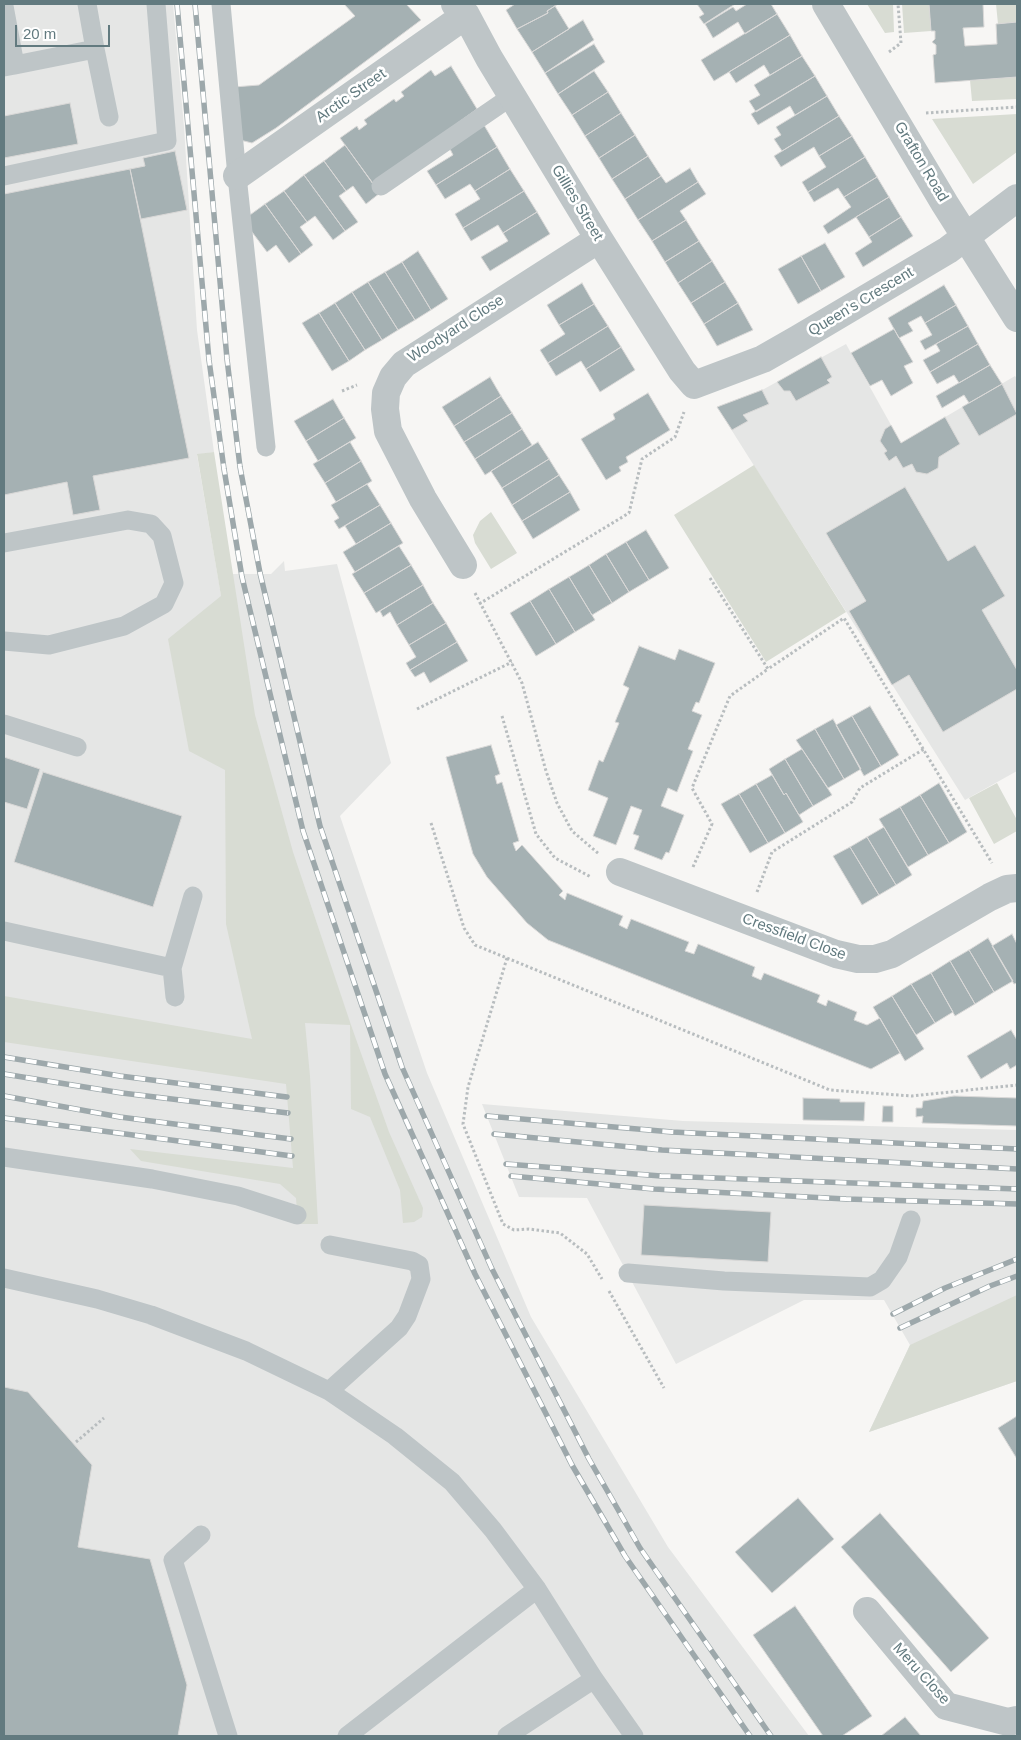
<!DOCTYPE html>
<style>
body{margin:0}
#map{position:relative;width:1021px;height:1740px;overflow:hidden;background:#f7f6f4;font-family:Helvetica,sans-serif}
canvas{display:block}
.frame{position:absolute;inset:0;border:5px solid #627a7f;pointer-events:none}
.scale{position:absolute;left:15px;top:25px;width:95px;height:22px;box-sizing:border-box;border:2px solid #627a7f;border-top:0;padding-left:6px;font-size:15px;line-height:18px;white-space:nowrap;color:#627a7f;-webkit-text-stroke:4px #fff;paint-order:stroke}
</style>
<div id="map">
<canvas width="1021" height="1740"></canvas>
<div class="frame"></div>
<div class="scale">20 m</div>
</div>
<script>
const context = document.querySelector('canvas').getContext('2d');
context.lineJoin = 'round';
function fillPath(path, color) { context.fillStyle = color; context.fill(path, 'evenodd'); }
const poly = rows => new Path2D(rows.map(r => 'M' + r).join(''));
function strokePath(path, color, width, dash) { context.strokeStyle = color; context.lineWidth = width; context.lineCap = dash ? 'butt' : 'round'; context.setLineDash(dash || []); context.stroke(path); }
function write(font, color, halo, rows, align = 'center') {
  context.font = font + ' Helvetica,sans-serif'; context.lineWidth = 5; context.setLineDash([]); context.textBaseline = 'middle'; context.strokeStyle = halo; context.fillStyle = color; for (const [text, x, y, turn = 0] of rows) {
    context.save(); context.translate(x, y); context.rotate((+turn || 0) * Math.PI / 180); context.textAlign = isNaN(turn) ? turn : align; if (halo) context.strokeText(text, 0, 0); context.fillText(text, 0, 0); context.restore();
  }
}
fillPath(poly([
 [4,4,173,4,184,127,197,330,214,452,197,455,221,595,232,574,271,574,284,561,285,571,337,564,391,763,340,816,427,1073,531,1317,668,1547,809,1736,4,1736],
 [846,344,901,443,1015,376,1017,379,1017,771,965,800,717,407,764,389],
 [482,1104,683,1121,1017,1130,1017,1381,869,1432,910,1345,884,1300,804,1300,676,1364,587,1198,519,1197]
]), '#e5e6e5');
fillPath(poly([
 [867,4,893,4,894,32,885,33],
 [902,4,929,4,931,31,904,33],
 [996,4,1017,4,1017,22,998,24],
 [1017,77,1017,99,972,101,970,80],
 [1017,114,1017,152,973,184,932,119],
 [214,452,255,715,293,852,351,1025,389,1132,423,1208,422,1217,414,1222,403,1223,400,1190,370,1117,351,1109,350,1025,305,1023,310,1076,318,1224,298,1224,296,1198,280,1184,141,1161,130,1149,293,1168,286,1084,4,1042,4,996,252,1039,226,924,225,770,189,751,168,639,221,596,197,454],
 [754,465,846,612,766,662,674,515],
 [491,512,517,553,491,569,475,543,473,535,480,521],
 [997,783,1017,820,1017,831,994,844,969,798],
 [1017,1295,1017,1381,869,1432,910,1345]
]), '#d8dcd3');
const building = poly([
 [344,4,406,4,421,20,276,128,252,143,240,140,234,87,259,85,355,16,344,4],
 [515,4,558,4,547,11,548,13,517,29,506,10,515,4],
 [697,4,735,4,704,24,699,17,704,14,697,4],
 [747,4,771,4,777,14,745,34,738,22,713,38,705,24,733,7,736,11,747,4],
 [929,4,983,4,984,27,963,28,965,46,997,44,996,24,1017,22,1017,77,935,83,933,55,936,54,936,45,932,42,935,39,935,31,931,31,929,4],
 [555,6,569,29,532,52,517,29,548,13,547,11,555,6],
 [777,14,790,35,714,81,701,60,777,14],
 [583,20,594,40,545,73,532,52,583,20],
 [790,35,802,56,770,75,764,65,736,83,729,72,790,35],
 [594,44,605,62,558,94,545,73,594,44],
 [802,56,815,76,756,112,749,101,760,95,754,85,802,56],
 [451,66,477,109,373,184,340,138,357,126,359,130,367,124,364,120,394,99,396,102,404,96,401,92,431,70,435,76,451,66],
 [594,71,608,92,572,115,558,94,594,71],
 [815,76,827,96,795,115,790,106,758,125,751,114,815,76],
 [608,92,621,113,585,136,572,115,608,92],
 [827,96,839,116,782,151,774,139,781,135,776,127,827,96],
 [70,103,78,144,4,158,4,116,70,103],
 [621,113,635,135,599,158,585,136,621,113],
 [839,116,852,136,819,156,814,147,781,167,774,156,839,116],
 [484,125,497,147,436,185,427,171,453,155,449,147,484,125],
 [635,135,648,156,612,179,599,158,635,135],
 [852,136,865,157,808,192,802,182,826,167,819,156,852,136],
 [345,145,380,193,366,204,353,186,346,191,324,161,345,145],
 [497,147,510,169,475,191,470,184,445,199,436,185,497,147],
 [175,151,187,210,141,219,130,169,145,166,143,158,175,151],
 [648,156,661,176,625,199,612,179,648,156],
 [865,157,877,177,844,197,838,188,814,202,808,192,865,157],
 [324,161,346,191,339,196,358,222,345,231,304,175,324,161],
 [690,168,698,182,638,220,625,199,661,176,666,183,690,168],
 [130,169,189,458,93,476,100,510,73,515,67,482,4,495,4,194,130,169],
 [510,169,524,191,463,228,455,214,480,199,475,191,510,169],
 [304,175,345,231,333,240,315,216,307,222,284,191,304,175],
 [877,177,889,197,828,234,823,226,851,207,844,197,877,177],
 [698,182,706,194,680,211,686,220,652,241,638,220,698,182],
 [284,191,307,222,300,227,313,245,301,254,265,204,284,191],
 [524,191,537,212,503,233,498,225,471,241,463,228,524,191],
 [889,197,901,217,869,237,856,217,889,197],
 [265,204,301,254,289,263,276,245,267,252,243,220,265,204],
 [537,212,550,234,490,271,481,257,508,241,503,233,537,212],
 [901,217,913,236,863,267,855,253,872,242,869,237,901,217],
 [686,220,699,241,665,262,652,241,686,220],
 [699,241,712,261,678,283,665,262,699,241],
 [825,243,845,277,821,291,801,256,825,243],
 [418,251,448,299,431,310,402,262,418,251],
 [801,256,821,291,798,304,778,269,801,256],
 [712,261,725,282,691,303,678,283,712,261],
 [402,262,431,310,415,320,385,272,402,262],
 [385,272,415,320,398,330,368,282,385,272],
 [368,282,398,330,382,340,352,292,368,282],
 [725,282,738,303,704,324,691,303,725,282],
 [582,283,594,304,559,325,547,305,582,283],
 [944,285,956,305,925,323,921,316,908,323,913,331,899,338,888,318,944,285],
 [352,292,382,340,365,350,335,303,352,292],
 [335,303,365,350,349,361,319,313,335,303],
 [738,303,753,330,717,346,704,324,738,303],
 [594,304,608,326,548,363,540,350,565,334,559,325,594,304],
 [956,305,968,326,925,350,920,341,932,335,925,323,956,305],
 [319,313,349,361,332,371,302,323,319,313],
 [608,326,621,347,586,369,581,361,556,376,548,363,608,326],
 [968,326,978,344,930,372,923,360,940,351,936,344,968,326],
 [894,329,913,362,904,366,913,383,891,396,882,380,870,386,851,353,894,329],
 [978,344,990,365,959,383,954,375,937,384,930,372,978,344],
 [621,347,635,370,600,392,586,369,621,347],
 [821,357,832,377,827,380,830,383,796,401,790,391,784,391,777,382,821,357],
 [990,365,1002,384,969,403,964,395,942,408,936,396,990,365],
 [490,377,501,396,454,426,442,407,490,377],
 [1002,384,1017,414,979,436,962,407,1002,384],
 [762,390,769,404,743,415,748,421,732,430,717,407,762,390],
 [648,393,670,430,626,457,628,462,619,467,621,471,606,480,581,439,615,419,613,414,648,393],
 [501,396,512,413,464,442,454,426,501,396],
 [333,399,344,418,306,441,294,421,333,399],
 [512,413,522,429,475,459,464,442,512,413],
 [945,417,960,444,939,457,938,468,927,474,916,472,912,464,903,468,896,456,889,461,884,453,887,451,880,441,885,429,891,425,901,443,945,417],
 [344,418,356,438,318,461,306,441,344,418],
 [522,429,532,445,485,475,475,459,522,429],
 [350,442,361,461,325,483,313,464,350,442],
 [538,442,549,459,502,488,491,471,538,442],
 [549,459,559,475,512,505,502,488,549,459],
 [361,461,372,481,336,502,325,483,361,461],
 [559,475,570,492,522,521,512,505,559,475],
 [367,484,380,505,339,529,334,521,339,518,331,505,367,484],
 [905,487,948,561,975,545,1005,596,982,610,1017,670,1017,689,943,732,909,675,892,685,849,611,866,601,826,533,905,487],
 [570,492,580,510,533,539,522,521,570,492],
 [380,505,391,523,356,544,345,526,380,505],
 [391,523,403,543,355,572,343,552,391,523],
 [646,530,669,568,649,580,626,542,646,530],
 [626,542,649,580,629,592,606,554,626,542],
 [399,546,411,565,364,593,352,574,399,546],
 [606,554,629,592,612,603,589,565,606,554],
 [411,565,423,585,376,613,364,593,411,565],
 [589,565,612,603,592,615,569,577,589,565],
 [569,577,595,620,575,632,549,589,569,577],
 [423,585,433,603,397,625,390,612,383,617,380,611,423,585],
 [549,589,575,632,556,644,530,601,549,589],
 [530,601,556,644,536,656,510,613,530,601],
 [433,603,446,623,409,645,397,625,433,603],
 [446,623,457,642,410,670,406,663,416,657,409,645,446,623],
 [457,642,468,661,430,683,424,672,415,677,410,670,457,642],
 [639,646,675,660,679,649,715,663,699,703,696,702,692,711,702,715,688,749,693,751,677,792,668,788,661,806,684,815,669,853,666,852,662,860,634,849,639,836,633,834,642,810,631,806,616,845,593,836,608,798,588,790,599,760,603,762,619,723,615,722,629,688,623,685,639,646],
 [870,706,899,755,881,766,852,716,870,706],
 [852,716,881,766,864,776,836,725,852,716],
 [833,719,861,769,844,779,815,729,833,719],
 [815,729,844,779,828,788,796,740,815,729],
 [491,745,500,774,495,776,497,784,502,782,519,841,513,843,516,851,522,845,563,891,559,895,565,900,567,893,623,916,619,925,627,929,631,919,689,942,685,951,694,954,698,944,755,967,752,976,761,980,764,973,820,995,817,1002,826,1006,828,1000,857,1012,854,1020,867,1025,880,1018,900,1053,871,1069,548,940,527,923,487,877,473,854,446,757,491,745],
 [802,749,832,795,813,806,785,759,802,749],
 [4,757,40,769,27,809,4,802,4,757],
 [785,759,813,806,799,815,786,793,784,795,769,769,785,759],
 [43,772,182,816,153,907,14,862,43,772],
 [772,775,784,795,786,793,803,822,785,833,756,784,772,775],
 [939,783,967,832,949,843,920,795,939,783],
 [756,784,785,833,768,843,739,794,756,784],
 [739,794,768,843,750,853,721,804,739,794],
 [920,795,949,843,928,855,900,807,920,795],
 [900,807,928,855,908,867,879,819,900,807],
 [884,827,912,875,896,885,867,837,884,827],
 [867,837,896,885,879,895,850,847,867,837],
 [850,847,879,895,862,905,833,856,850,847],
 [1012,934,1017,944,1017,983,1014,984,992,946,1012,934],
 [988,938,1013,981,994,992,969,950,988,938],
 [969,950,994,992,975,1004,950,961,969,950],
 [950,961,975,1004,955,1016,931,973,950,961],
 [931,973,953,1012,935,1023,911,984,931,973],
 [911,984,935,1023,916,1035,892,996,911,984],
 [892,996,924,1049,905,1061,873,1007,892,996],
 [1011,1030,1017,1040,1017,1065,1010,1069,1007,1063,981,1079,967,1056,1011,1030],
 [954,1096,1017,1098,1017,1126,922,1123,923,1116,916,1117,916,1108,922,1108,923,1101,954,1096],
 [803,1098,840,1099,840,1102,865,1102,864,1121,803,1120,803,1098],
 [883,1106,893,1106,893,1122,882,1122,883,1106],
 [644,1205,771,1212,768,1262,641,1255,644,1205],
 [4,1387,28,1392,92,1465,78,1547,150,1559,187,1685,178,1736,4,1736,4,1387],
 [1017,1416,1017,1459,998,1428,1017,1416],
 [798,1498,834,1539,772,1593,735,1552,798,1498],
 [880,1513,989,1638,951,1672,841,1547,880,1513],
 [795,1606,872,1716,842,1736,823,1736,753,1635,795,1606],
 [905,1717,921,1736,881,1736,905,1717]
]);
fillPath(building, '#a5b1b3');
strokePath(building, '#d9d8d7', 1);
strokePath(poly([
 [889,52,901,43,898,4],
 [926,113,1017,107],
 [342,391,357,385],
 [710,578,768,669,844,618,992,863],
 [475,593,522,683,546,771,557,803,572,831,599,854],
 [479,604,629,513,642,459,675,437,684,412],
 [417,709,512,662],
 [502,716,536,834,555,858,591,877],
 [431,823,464,928,475,945,830,1090,912,1096,1017,1085],
 [693,867,712,824,692,788,730,696,768,669],
 [757,892,772,852,852,802,860,788,924,749],
 [507,958,468,1087,463,1124,503,1224,514,1230,529,1229,560,1233,587,1254,602,1279],
 [609,1291,664,1388],
 [76,1442,104,1418]
]), '#b8bdbf', 3, [2.5, 2.5]);
strokePath(poly([
 [87,4,95,49],
 [221,4,237,176,266,447],
 [4,6,15,65,4,67],
 [15,65,95,49,109,117],
 [4,176,167,141,156,4],
 [381,186,512,96],
 [4,543,128,520,151,524,162,536,174,583,164,604,124,626,49,645,4,641],
 [4,724,77,747],
 [4,931,172,968,193,896],
 [172,968,175,997],
 [4,1157,152,1179,238,1196,297,1215],
 [628,1273,724,1281,870,1287,882,1280,898,1257,911,1220],
 [4,1278,97,1299,151,1315,246,1351,329,1391,395,1436,452,1482,493,1530,537,1589,594,1679,634,1736],
 [329,1391,399,1328,407,1316,421,1279,419,1265,412,1261,330,1245],
 [201,1535,173,1560,228,1736],
 [347,1736,537,1589],
 [507,1736,594,1679]
]), '#bec5c7', 19);
strokePath(poly([
 [455,4,466,15,489,58,599,239,682,371,694,385,763,359,798,339,948,250,1017,198],
 [826,4,945,204,1017,318],
 [237,176,466,15],
 [463,565,423,499,388,431,385,409,386,393,393,377,404,364,599,239],
 [620,872,836,954,858,959,875,959,892,954,990,897,1007,889,1017,888],
 [867,1611,946,1706,1008,1722,1017,1720]
]), '#bec5c7', 28);
const rail = poly([
 [177,4,209,360,224,469,242,577,303,831,385,1074,475,1274,572,1465,625,1556,750,1736],
 [195,4,227,359,240,467,260,573,320,826,402,1067,492,1269,589,1459,640,1548,771,1736],
 [4,1057,120,1076,287,1097],
 [4,1074,122,1093,288,1113],
 [4,1096,120,1117,291,1139],
 [487,1116,672,1132,1017,1149],
 [4,1118,292,1156],
 [494,1134,662,1150,1017,1169],
 [506,1164,661,1176,1017,1189],
 [511,1176,654,1189,846,1199,1017,1204],
 [893,1314,945,1288,1017,1259],
 [900,1328,990,1286,1017,1276]
]);
strokePath(rail, '#9da8ab', 5.5);
strokePath(rail, '#fff', 4, [11]);
write('15px', '#627a7f', '#fff', [
 ["Arctic Street",351,96,-35],
 ["Grafton Road",921,162,59],
 ["Gillies Street",577,203,59],
 ["Queen's Crescent",861,302,-31],
 ["Woodyard Close",456,329,-33],
 ["Cressfield Close",794,937,20],
 ["Meru Close",921,1674,48]
]);
</script>
